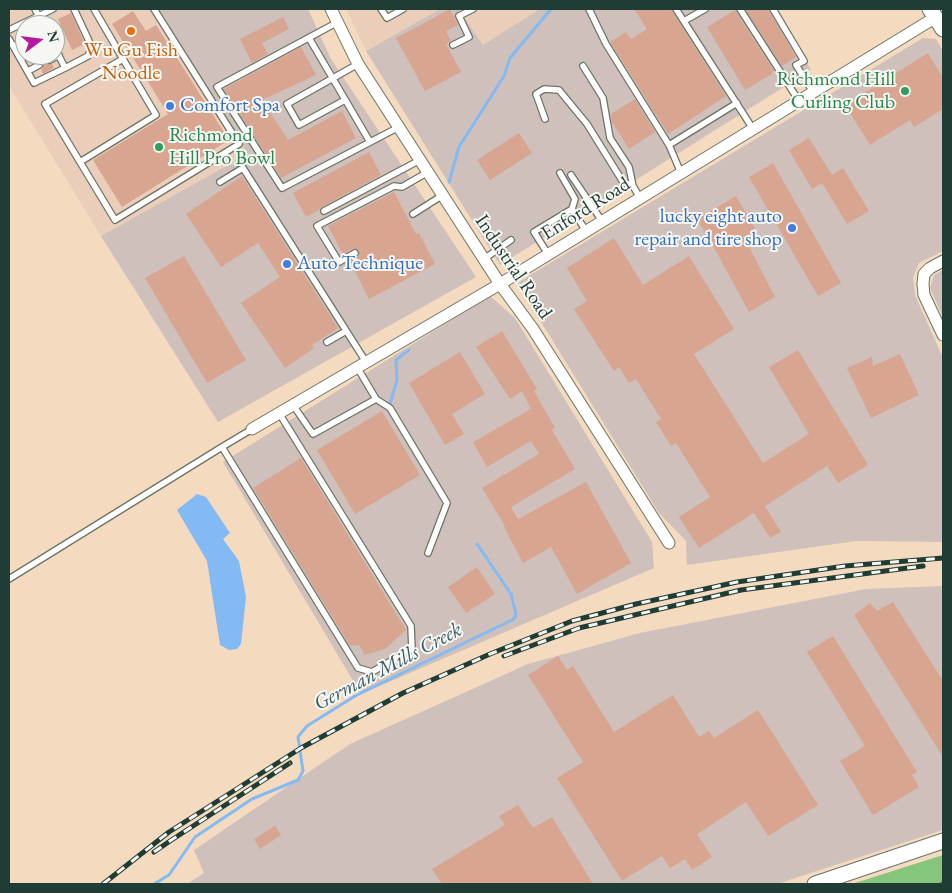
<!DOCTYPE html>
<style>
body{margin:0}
#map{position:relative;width:952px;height:893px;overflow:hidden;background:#f4dbbf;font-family:"EB Garamond",serif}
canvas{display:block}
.frame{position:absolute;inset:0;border:10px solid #1f3d34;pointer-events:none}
.north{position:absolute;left:15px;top:15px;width:50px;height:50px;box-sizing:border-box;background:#f6f6f2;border:1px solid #a0aca6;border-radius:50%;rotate:75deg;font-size:14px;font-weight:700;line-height:20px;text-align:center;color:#1f3d34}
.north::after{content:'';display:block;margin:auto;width:18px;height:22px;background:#b5179e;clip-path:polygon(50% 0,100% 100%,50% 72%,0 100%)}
</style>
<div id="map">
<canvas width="952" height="893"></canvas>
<div class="frame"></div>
<div class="north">N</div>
</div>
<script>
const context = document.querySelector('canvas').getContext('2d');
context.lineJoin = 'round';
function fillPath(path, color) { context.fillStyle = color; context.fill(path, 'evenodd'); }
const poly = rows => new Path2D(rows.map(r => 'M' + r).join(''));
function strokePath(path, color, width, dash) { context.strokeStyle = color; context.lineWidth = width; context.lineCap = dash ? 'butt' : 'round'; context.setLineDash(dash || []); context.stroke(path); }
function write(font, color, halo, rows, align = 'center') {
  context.font = font + ' "EB Garamond",serif'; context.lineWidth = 4; context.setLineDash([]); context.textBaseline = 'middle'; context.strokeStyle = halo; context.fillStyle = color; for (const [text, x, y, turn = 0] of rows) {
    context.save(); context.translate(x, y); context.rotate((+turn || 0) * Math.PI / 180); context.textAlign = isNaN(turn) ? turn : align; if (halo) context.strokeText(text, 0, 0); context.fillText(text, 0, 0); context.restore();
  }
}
fillPath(poly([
 [17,9,159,9,248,154,101,236,9,86,9,12],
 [25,25,55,25,55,55,25,55],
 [346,9,440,9,366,51],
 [458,9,540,9,483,46]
]), '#ebceb9');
fillPath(poly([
 [159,9,308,9,331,59,476,277,218,422,101,236,248,154],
 [440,9,458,9,483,45,540,9,775,9,811,70,500,265,366,51],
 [923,38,936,39,943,51,943,251,919,263,913,277,915,295,943,358,943,542,856,541,687,565,686,541,659,513,517,283],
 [943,270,943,317,930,288,934,275],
 [490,296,515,318,652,542,654,568,361,694,223,462],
 [943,586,943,830,777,884,187,884,204,873,194,850,350,744,528,664,640,633,866,589]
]), '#cfc0bb');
fillPath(poly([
 [943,855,943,884,852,884,921,862]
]), '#86c57c');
fillPath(poly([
 [197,494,206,497,230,533,223,539,239,561,246,597,241,644,237,649,229,650,220,645,207,561,177,510]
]), '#83baf3');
strokePath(poly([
 [449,182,459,147,504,76,510,58,551,9],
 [390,404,397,380,396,360,409,350],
 [154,884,169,875,195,837,252,799,298,780,303,771,298,737,307,726,355,696,514,619,516,614,511,594,477,544]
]), '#83baf3', 3);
fillPath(poly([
 [450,9,458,25,446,31,451,41,446,44,461,72,425,91,396,38],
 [634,9,671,9,726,96,668,134,610,42,626,32,631,39,647,29],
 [745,9,768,9,796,57,782,66],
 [735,10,774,71,771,73,772,74,745,90,707,27],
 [133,11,146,31,156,25,229,140,122,207,93,160,168,114,112,24],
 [71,13,85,44,72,50,58,19],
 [283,17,289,29,262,43,268,54,252,63,240,39],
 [301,47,316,75,262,100,288,140,342,111,356,138,281,178,224,89],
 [928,53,943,78,943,109,914,127,910,120,870,145,845,105],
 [34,55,48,55,46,62,48,64,52,64,54,68,43,74,41,69,43,67,43,63,41,61,37,61],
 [635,99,655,132,629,149,612,122,611,114],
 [519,133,532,153,490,180,477,160],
 [809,138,832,175,843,168,869,211,847,224,822,183,812,189,789,150],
 [369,152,381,175,322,207,319,210,306,217,293,193],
 [773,163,841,283,818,296,749,177],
 [242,176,338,328,312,345,314,348,285,368,241,303,280,277,258,243,221,267,186,214],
 [394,192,416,234,419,233,435,264,369,299,350,261,359,256,359,250,353,249,343,254,328,226],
 [736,196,756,230,744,237,775,297,749,312,717,253,697,219],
 [614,238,643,285,689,256,734,329,694,354,763,463,809,434,769,367,798,350,868,465,838,483,827,466,765,506,781,532,770,538,754,513,699,548,679,517,710,497,676,443,671,446,656,422,661,419,636,379,629,383,619,367,614,371,574,309,587,301,567,268],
 [184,256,246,360,207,383,145,278],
 [502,331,537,389,534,391,555,428,552,430,575,469,511,507,518,519,586,482,631,563,577,594,551,547,523,563,504,527,505,526,482,488,539,454,531,441,487,467,473,442,531,409,522,391,510,399,476,347],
 [460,352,485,394,452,414,464,434,445,445,409,383],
 [900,354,919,395,871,418,847,368,872,357,873,366],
 [382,411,420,475,355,514,317,450],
 [301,458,406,630,385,649,365,655,359,645,350,646,253,488],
 [477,567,495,594,466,613,448,587],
 [893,602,943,681,943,757,854,615,870,603,877,611],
 [833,636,917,772,912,775,919,787,873,815,840,761,865,746,807,652],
 [558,656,567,670,573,666,614,732,673,695,699,737,709,731,714,738,758,710,818,805,768,836,746,802,697,834,712,857,692,870,685,859,670,868,662,856,622,881,557,778,583,762,528,675],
 [518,805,533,828,552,817,593,884,442,884,432,869,505,825,499,816],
 [275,826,281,835,260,849,254,839]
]), '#d8a591');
const lane = poly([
 [35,9,43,25],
 [94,9,123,59,45,104,115,220,239,144,154,9],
 [381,9,387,18,403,9],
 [589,9,606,44,669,145,681,173],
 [676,9,753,129],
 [740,9,799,101],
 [773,9,804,61,796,65,813,92],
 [684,21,705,9],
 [338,22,217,87,282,188,399,127],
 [9,30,53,9],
 [309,38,370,142],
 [9,39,34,83,65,68,55,48],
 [453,45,469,37,459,16,473,9],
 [13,46,25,41],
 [21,59,28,55],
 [50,60,59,55],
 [583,66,603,98,610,138,629,167,633,186,640,198],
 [65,68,88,56,91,49,89,41,74,9],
 [28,71,39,65],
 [345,100,299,125,287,104,358,64],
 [545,119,536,94,544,89,559,90,587,124,623,182,633,186],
 [669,145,737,103],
 [80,162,156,115,123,59],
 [560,173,575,199,572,209],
 [571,175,602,221],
 [220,182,243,168,366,362],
 [324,211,420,160],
 [413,214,443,195],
 [355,253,339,262,317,226,394,186,402,187,428,172],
 [548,254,534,232,572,209,586,231],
 [484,259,511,240],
 [327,342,346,331],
 [376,399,390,408,447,503,428,553],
 [293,405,313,434,376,399,357,367],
 [252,429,222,447,358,668,372,672,412,649,411,626,279,413],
 [9,579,222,447]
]);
const street = poly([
 [331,9,358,64,500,284,533,329,669,543],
 [943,261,930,268,924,274,923,284,924,295,943,335],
 [252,429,500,284,936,17]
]);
const secondary = poly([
 [930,9,943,29],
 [815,884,943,841]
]);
strokePath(lane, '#6a7465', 8);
strokePath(street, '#6a7465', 13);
strokePath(secondary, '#6a7465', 17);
strokePath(poly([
 [940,884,943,881]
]), '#6a7465', 2, [4, 4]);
strokePath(lane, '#fff', 5.5);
strokePath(street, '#fff', 11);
strokePath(secondary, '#fff', 15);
const rail = poly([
 [504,656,579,628,741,590,923,566],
 [154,852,170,841,290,763],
 [103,884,169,832,301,748,403,693,490,654,572,621,636,604,737,582,845,566,943,558]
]);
strokePath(rail, '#1f3d34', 5);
strokePath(rail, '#f6f6f2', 3, [9]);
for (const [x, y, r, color] of [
 [131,31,5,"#e8710a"],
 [905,91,5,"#2e9e5b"],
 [170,106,5,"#3f7fe0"],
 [159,147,5,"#2e9e5b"],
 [792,228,5,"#3f7fe0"],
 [287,264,5,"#3f7fe0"]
]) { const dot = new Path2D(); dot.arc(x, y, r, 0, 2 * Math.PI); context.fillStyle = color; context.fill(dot); strokePath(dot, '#f6f6f2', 2); }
write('20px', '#c56008', '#f6f6f2', [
 ["Wu Gu Fish",131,51],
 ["Noodle",131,74]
]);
write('20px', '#27864d', '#f6f6f2', [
 ["Richmond Hill",895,80],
 ["Curling Club",895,103],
 ["Richmond",169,136,"left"],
 ["Hill Pro Bowl",169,159,"left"]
], 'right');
write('20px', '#366cbe', '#f6f6f2', [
 ["Comfort Spa",180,106],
 ["lucky eight auto",782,217,"right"],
 ["repair and tire shop",782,240,"right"],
 ["Auto Technique",297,264]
], 'left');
write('20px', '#1f3d34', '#f6f6f2', [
 ["Enford Road",586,209,-32],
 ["Industrial Road",513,267,56]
]);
write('italic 21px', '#385c64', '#f6f6f2', [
 ["German Mills Creek",388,667,-28]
]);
</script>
